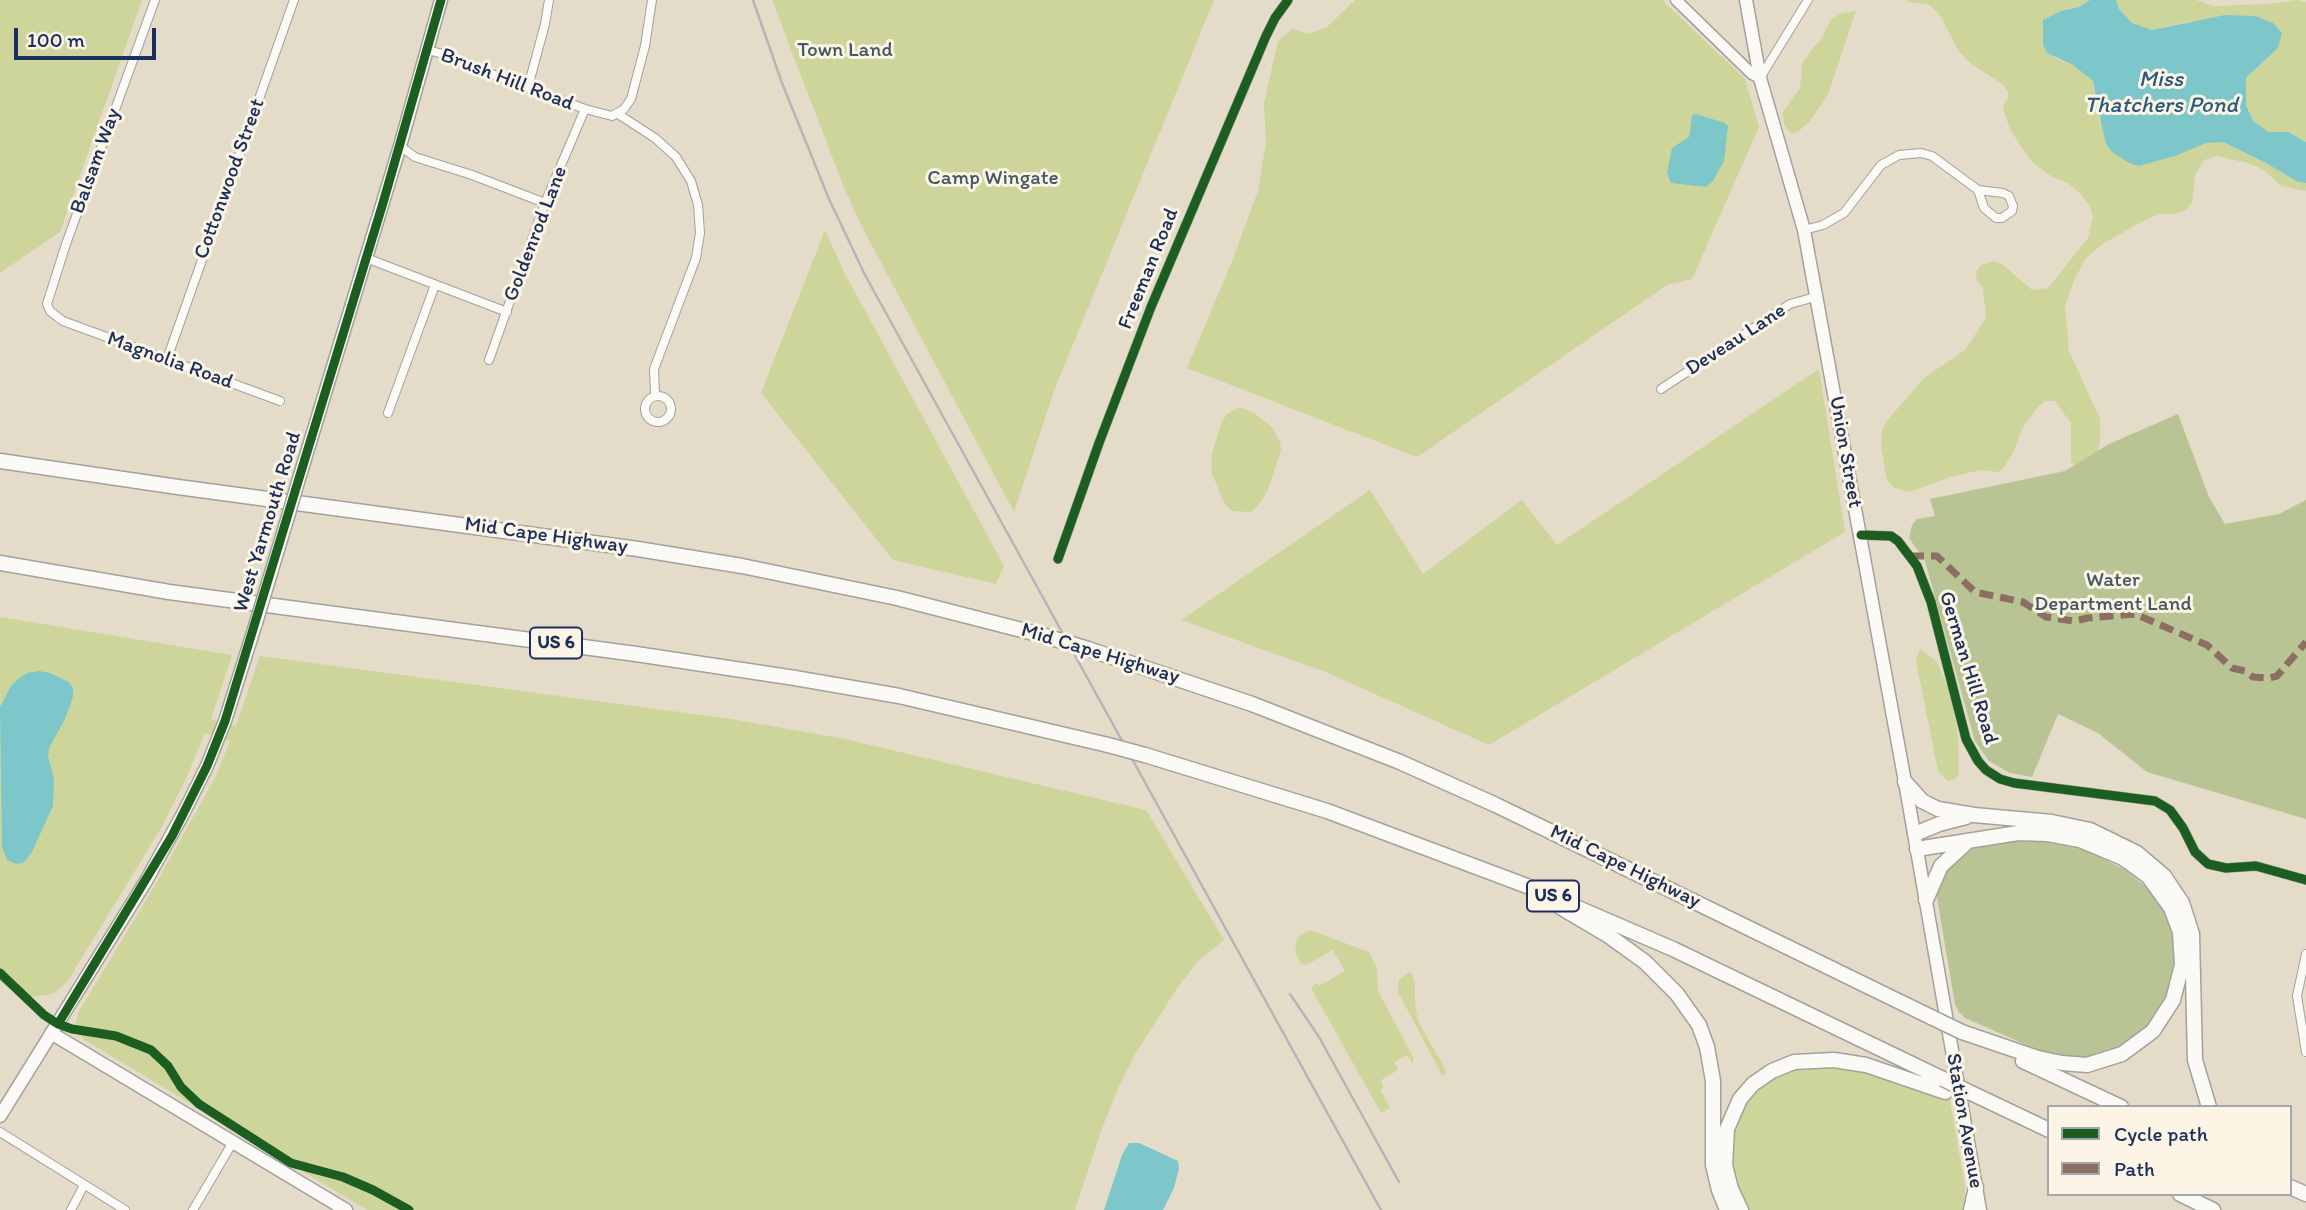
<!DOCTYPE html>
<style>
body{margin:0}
#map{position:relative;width:2306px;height:1210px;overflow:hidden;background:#e4dbc9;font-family:Itim,sans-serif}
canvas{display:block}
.legend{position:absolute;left:2047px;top:1105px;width:245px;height:91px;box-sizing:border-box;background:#fcf5e5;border:2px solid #a2a6af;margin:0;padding:9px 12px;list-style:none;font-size:21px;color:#1b2f5e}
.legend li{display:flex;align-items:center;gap:14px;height:35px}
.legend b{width:35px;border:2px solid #a2a6af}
.scale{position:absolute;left:14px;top:28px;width:142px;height:32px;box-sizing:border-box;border:4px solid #1b2f5e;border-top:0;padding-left:9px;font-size:21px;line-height:24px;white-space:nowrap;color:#1b2f5e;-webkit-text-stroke:5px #fcf5e5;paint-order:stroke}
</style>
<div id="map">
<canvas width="2306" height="1210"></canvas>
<ul class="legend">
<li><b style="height:9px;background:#1b5e20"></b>Cycle path</li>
<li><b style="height:9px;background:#8d6e63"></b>Path</li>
</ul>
<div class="scale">100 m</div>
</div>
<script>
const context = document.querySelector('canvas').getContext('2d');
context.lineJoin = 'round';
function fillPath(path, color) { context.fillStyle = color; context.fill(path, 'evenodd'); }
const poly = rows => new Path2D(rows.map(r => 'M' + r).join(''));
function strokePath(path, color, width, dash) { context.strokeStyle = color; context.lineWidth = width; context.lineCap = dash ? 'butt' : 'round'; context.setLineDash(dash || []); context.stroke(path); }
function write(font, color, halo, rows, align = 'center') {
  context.font = font + ' Itim,sans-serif'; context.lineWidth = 6; context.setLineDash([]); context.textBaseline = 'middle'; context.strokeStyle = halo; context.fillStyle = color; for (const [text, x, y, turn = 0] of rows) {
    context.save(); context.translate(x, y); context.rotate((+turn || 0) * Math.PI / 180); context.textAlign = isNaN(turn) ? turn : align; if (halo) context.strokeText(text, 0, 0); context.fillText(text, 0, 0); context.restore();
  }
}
fillPath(poly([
 [0,0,142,0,60,232,0,273],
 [772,0,1214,0,1054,391,1014,512,861,225,843,185],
 [1355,0,1662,0,1745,79,1759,127,1692,279,1667,285,1417,457,1187,368,1231,264,1258,191,1266,142,1264,103,1278,41,1292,29,1309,34,1327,27],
 [1907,0,2090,0,2079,7,2061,11,2054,58,2073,65,2093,81,2098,113,2106,144,2139,166,2175,156,2206,142,2223,142,2264,162,2298,182,2306,183,2306,191,2281,186,2264,170,2248,163,2217,156,2204,160,2195,175,2192,203,2186,210,2174,214,2160,214,2145,220,2104,243,2086,258,2074,280,2065,306,2069,351,2100,419,2100,440,2098,452,2075,466,2071,462,2071,423,2055,401,2045,401,2038,407,2023,427,2013,453,2002,470,1998,472,1981,470,1950,477,1910,492,1894,488,1887,480,1881,448,1882,430,1887,421,1924,378,1965,350,1986,318,1983,288,1977,280,1976,272,1980,266,1992,261,2002,264,2032,290,2048,288,2088,238,2093,217,2090,206,2080,193,2068,183,2051,176,2032,162,2020,145,2010,129,2005,115,2003,106,2008,98,2008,91,2002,84,1970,63,1958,50,1941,17,1935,10,1928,4,1909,2],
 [2116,0,2196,0,2213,6,2270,4,2296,0,2306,2,2306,142,2288,132,2269,132,2253,121,2246,105,2246,78,2278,48,2190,21,2152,30,2132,23,2119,9],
 [1856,11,1828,95,1809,122,1800,130,1792,134,1784,125,1783,112,1800,88,1802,64,1814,46,1820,41,1832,18,1843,13],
 [825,230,844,272,1004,566,996,584,893,560,761,393],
 [1819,369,1845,532,1489,745,1328,673,1181,620,1370,490,1423,574,1522,500,1557,545],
 [1240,407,1254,413,1271,426,1280,442,1281,450,1267,492,1259,504,1251,512,1232,511,1224,503,1211,471,1212,453,1222,422,1227,414],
 [0,617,232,655,211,719,236,726,260,656,731,719,845,739,1146,810,1224,940,1199,960,1177,988,1134,1056,1120,1084,1103,1126,1075,1210,367,1210,83,1039,75,1026,78,1013,151,892,215,778,230,741,205,733,186,779,161,828,69,979,60,989,52,994,32,997,15,993,0,981],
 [1920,649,1937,662,1948,688,1958,733,1959,773,1956,779,1948,781,1938,771,1916,661],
 [1310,930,1369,952,1377,968,1378,991,1413,1057,1413,1064,1407,1055,1394,1062,1398,1070,1381,1080,1383,1088,1380,1090,1390,1108,1381,1113,1312,990,1312,987,1317,983,1319,986,1345,971,1333,950,1306,965,1301,963,1295,953,1297,938],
 [1409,972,1412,974,1415,983,1415,1004,1418,1021,1446,1071,1446,1074,1442,1075,1398,992,1399,980],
 [1832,1065,1889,1078,1950,1100,1965,1187,1964,1210,1747,1210,1734,1181,1729,1157,1732,1131,1742,1106,1758,1088,1779,1073,1800,1066]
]), '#cdd59a');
fillPath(poly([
 [2178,414,2209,497,2225,524,2279,514,2306,500,2306,819,2147,772,2098,733,2058,714,2032,777,2010,773,1989,761,1975,741,1925,561,1909,538,1912,525,1917,519,1935,516,1930,499,2065,471,2109,444],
 [2017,841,2044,841,2075,846,2096,855,2125,870,2146,887,2163,907,2174,936,2176,967,2170,996,2154,1020,2134,1040,2103,1055,2072,1058,2045,1053,1965,1018,1958,1011,1955,1004,1937,898,1938,885,1946,869,1964,852,1978,847]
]), '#b8c493');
fillPath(poly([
 [2090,0,2116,0,2119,9,2132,23,2152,30,2225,15,2255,16,2273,23,2282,33,2278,48,2246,78,2246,105,2253,121,2269,132,2288,132,2306,142,2306,183,2298,182,2264,162,2223,142,2206,143,2175,156,2139,166,2129,163,2112,152,2106,144,2102,128,2093,81,2073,65,2047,53,2043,44,2043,20,2061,11,2079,7],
 [1696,114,1725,123,1728,126,1724,161,1713,181,1706,187,1671,183,1667,173,1672,148,1689,137,1692,115],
 [39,671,50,673,69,682,73,688,73,697,65,719,49,748,48,756,54,778,53,806,31,854,23,863,16,864,7,860,2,847,0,707,11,686,18,679,27,673],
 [1129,1143,1139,1143,1178,1161,1179,1169,1174,1188,1163,1210,1104,1210,1122,1155]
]), '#7dc7ca');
const minor = poly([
 [155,0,66,244,47,304,50,311,63,321,280,401],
 [428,50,453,57,481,70,585,109,612,116,624,109,631,99,645,46,652,0],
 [1760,78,1808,0],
 [528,87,545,24,549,0],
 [618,114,655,138,676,157,691,181,698,205,700,233,696,258,654,369,655,395],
 [400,146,415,157,472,175,545,203],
 [1804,230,1823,225,1844,213,1881,165,1899,155,1921,153,1932,156,1978,190,2003,193,2009,196,2013,206,2012,211,2002,218,1996,218,1984,208,1978,190],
 [366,258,507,312],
 [167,359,294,0],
 [489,360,545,203,585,109],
 [1661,389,1790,304,1815,297],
 '645 409a13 13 0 1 1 26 0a13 13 0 1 1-26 0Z',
 [388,413,435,285],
 [1861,535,1891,536,1898,541,1917,566,1931,602,1966,739,1978,761,1986,770,2000,779,2014,783,2155,801,2170,810,2183,828,2195,852,2208,864,2226,868,2256,866,2306,880],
 [1058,559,1099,443,1151,307,1266,36,1275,18,1288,0],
 [2306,954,2297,996,2306,1052],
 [0,1132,125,1210],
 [71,1210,84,1185],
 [193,1210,233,1142]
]);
const tertiary = poly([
 [1676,0,1752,74,1760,78]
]);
const secondary = poly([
 [1746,0,1760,78,1804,230,1905,782,1980,1210],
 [298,482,400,146,441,0],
 [268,583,287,520],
 [51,1033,346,1210],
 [0,1116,146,881,184,812,207,766,225,721,256,623]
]);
const motorway = poly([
 [0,461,178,487,638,549,742,566,897,598,1045,636],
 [0,563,169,592,636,654,795,678,899,696,1108,745],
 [1088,649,1252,704,1400,762,1496,805,1933,1018],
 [1145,755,1327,811,1527,886,1673,949,1943,1079],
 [1905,782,1922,801,1938,809,1974,815,2052,822,2090,830,2137,853,2164,876,2182,903,2192,934,2195,1060,2209,1107],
 [1915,834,1939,824,1966,817],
 [1917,849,2018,833,2048,834,2080,840,2123,858,2148,876,2171,908,2180,932,2182,965,2173,1000,2153,1031,2122,1054,2087,1065,2062,1063,2038,1058,1962,1032],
 [1926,900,1941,866,1967,842],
 [1560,907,1609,936,1645,962,1677,994,1699,1025,1707,1047,1713,1081,1713,1165,1719,1190,1727,1210],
 [2023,1061,2121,1107],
 [1969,1092,2049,1130],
 [2290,1187,2306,1194],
 [2180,1194,2213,1210],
 [1741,1210,1731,1189,1725,1165,1727,1129,1740,1099,1753,1084,1772,1071,1794,1062,1834,1060,1866,1065,1945,1092],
 [1971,1210,1976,1187]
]);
strokePath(minor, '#a3a19c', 10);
strokePath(tertiary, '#a3a19c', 13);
strokePath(secondary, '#a3a19c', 15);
strokePath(motorway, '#a3a19c', 17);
strokePath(minor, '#fbfaf7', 8);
strokePath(tertiary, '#fbfaf7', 10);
strokePath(secondary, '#fbfaf7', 12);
strokePath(motorway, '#fbfaf7', 14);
strokePath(poly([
 [753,0,782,83,829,199,865,275,1381,1210],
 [1290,994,1319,1037,1399,1182]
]), '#b5b6b9', 2.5);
const secondaryBridge = poly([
 [287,520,298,482],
 [256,623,268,583]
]);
const motorwayBridge = poly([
 [1045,636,1088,649],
 [1108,745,1145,755],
 [1933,1018,1962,1032],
 [1943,1079,1969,1092]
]);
strokePath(secondaryBridge, '#a3a19c', 15, []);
strokePath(motorwayBridge, '#a3a19c', 17, []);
strokePath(secondaryBridge, '#fbfaf7', 12);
strokePath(motorwayBridge, '#fbfaf7', 14);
strokePath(poly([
 [1910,556,1937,556,1975,592,2023,602,2046,617,2074,621,2088,618,2135,614,2207,645,2232,668,2245,671,2253,677,2269,678,2277,676,2306,642]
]), '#8d6e63', 7, [14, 7]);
strokePath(poly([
 [1861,535,1891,536,1898,541,1917,566,1931,602,1966,739,1978,761,1986,770,2000,779,2014,783,2155,801,2170,810,2183,828,2195,852,2208,864,2226,868,2256,866,2306,880],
 [1058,559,1099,443,1151,307,1266,36,1275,18,1288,0],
 [0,973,44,1015,58,1024,72,1029,116,1036,151,1050,168,1066,181,1087,199,1104,291,1163,343,1177,373,1190,409,1210],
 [58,1024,172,836,207,766,225,721,383,203,441,0]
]), '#1b5e20', 9);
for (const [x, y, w] of [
 [556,643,52],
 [1553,896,52]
]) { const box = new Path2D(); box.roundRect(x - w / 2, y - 15.5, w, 31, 5); context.fillStyle = '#fcf5e5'; context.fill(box); strokePath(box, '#1b2f5e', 2); }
write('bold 19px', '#1b2f5e', null, [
 ["US 6",556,643],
 ["US 6",1553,896]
]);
write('21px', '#435764', '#fcf5e5', [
 ["Town Land",845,51],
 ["Camp Wingate",993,179],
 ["Water",2113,581],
 ["Department Land",2113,605]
]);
write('21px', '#1b2f5e', '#fcf5e5', [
 ["Brush Hill Road",507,80,21],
 ["Balsam Way",96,161,-70],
 ["Cottonwood Street",230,179,-70],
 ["Goldenrod Lane",536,234,-69],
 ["Freeman Road",1149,269,-68],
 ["Deveau Lane",1736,340,-33],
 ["Magnolia Road",170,361,20],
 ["Union Street",1845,452,80],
 ["West Yarmouth Road",268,522,-73],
 ["Mid Cape Highway",546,536,8],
 ["Mid Cape Highway",1100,654,17],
 ["German Hill Road",1968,668,73],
 ["Mid Cape Highway",1625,867,26],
 ["Station Avenue",1964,1121,80]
]);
write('italic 23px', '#2b5a7e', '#fcf5e5', [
 ["Miss",2161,80],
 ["Thatchers Pond",2161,106]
]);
</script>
